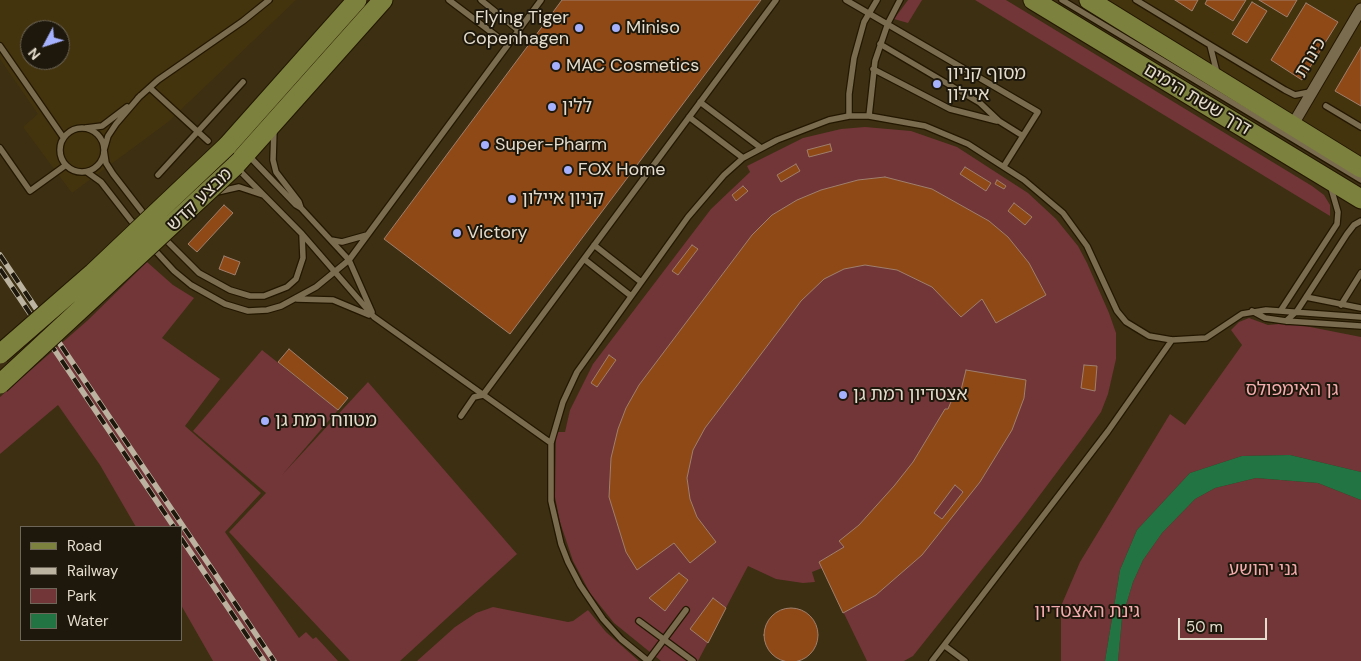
<!DOCTYPE html>
<meta charset="utf-8">
<style>
body{margin:0}
#map{position:relative;width:1361px;height:661px;overflow:hidden;background:#3c2f12;font-family:"DM Sans",sans-serif}
canvas{display:block}
.legend{position:absolute;left:20px;top:526px;width:162px;height:115px;box-sizing:border-box;background:#1e180c;border:1px solid #6d6659;margin:0;padding:6px 9px;list-style:none;font-size:15px;color:#e4dccc}
.legend li{display:flex;align-items:center;gap:10px;height:25px}
.legend b{width:25px;border:1px solid #6d6659}
.north{position:absolute;left:20px;top:20px;width:50px;height:50px;box-sizing:border-box;background:#1e180c;border:1px solid #6d6659;border-radius:50%;rotate:230deg;font-size:14px;font-weight:700;line-height:20px;text-align:center;color:#e4dccc}
.north::after{content:'';display:block;margin:auto;width:18px;height:22px;background:#a5b1fc;clip-path:polygon(50% 0,100% 100%,50% 72%,0 100%)}
.scale{position:absolute;left:1178px;top:618px;width:89px;height:22px;box-sizing:border-box;border:2px solid #e4dccc;border-top:0;padding-left:6px;font-size:15px;line-height:18px;white-space:nowrap;color:#e4dccc;-webkit-text-stroke:4px #1e180c;paint-order:stroke}
</style>
<div id="map">
<canvas width="1361" height="661"></canvas>
<ul class="legend">
<li><b style="height:6px;background:#7c813e"></b>Road</li>
<li><b style="height:6px;background:#bbb29f"></b>Railway</li>
<li><b style="height:14px;background:#723538"></b>Park</li>
<li><b style="height:14px;background:#227543"></b>Water</li>
</ul>
<div class="north">N</div>
<div class="scale">50 m</div>
</div>
<script>
const context = document.querySelector('canvas').getContext('2d');
context.lineJoin = 'round';
function fillPath(path, color) { context.fillStyle = color; context.fill(path, 'evenodd'); }
const poly = rows => new Path2D(rows.map(r => 'M' + r).join(''));
function strokePath(path, color, width, dash) { context.strokeStyle = color; context.lineWidth = width; context.lineCap = dash ? 'butt' : 'round'; context.setLineDash(dash || []); context.stroke(path); }
function write(font, color, halo, rows, align = 'center') {
  context.font = font + ' "DM Sans","Noto Sans Hebrew",sans-serif'; context.lineWidth = 4; context.setLineDash([]); context.textBaseline = 'middle'; context.strokeStyle = halo; context.fillStyle = color; for (const [text, x, y, turn = 0] of rows) {
    context.save(); context.translate(x, y); context.rotate((+turn || 0) * Math.PI / 180); context.textAlign = isNaN(turn) ? turn : align; if (halo) context.strokeText(text, 0, 0); context.fillText(text, 0, 0); context.restore();
  }
}
fillPath(poly([
 [0,0,296,0,168,122,72,193,23,127,38,114,0,59],
 [30,30,60,30,60,60,30,60],
 [1095,0,1361,0,1361,163]
]), '#44340e');
fillPath(poly([
 [908,0,922,0,908,23,894,19],
 [975,0,1006,0,1312,186,1324,195,1330,205,1330,216],
 [865,127,911,131,957,147,1028,193,1056,219,1078,246,1087,263,1109,313,1116,333,1116,359,1108,394,1101,412,1084,436,1022,519,913,656,904,661,867,661,822,568,812,572,815,582,803,583,776,579,748,566,698,661,661,661,614,623,590,593,573,561,560,522,555,497,556,432,565,432,570,410,593,364,711,209,750,172,747,166,803,138,841,129],
 [147,262,173,285,194,298,162,338,220,379,185,426,261,493,225,532,299,638,306,632,313,639,316,637,338,661,213,661,181,605,181,527,136,527,100,465,58,405,0,454,0,397,88,320],
 [1249,318,1268,325,1290,323,1361,337,1361,472,1290,455,1242,456,1190,473,1137,530,1120,570,1105,661,1061,661,1061,606,1080,562,1170,414,1185,425,1242,345,1231,330,1239,322],
 [262,350,338,410,282,475,368,382,517,554,400,661,350,661,229,532,266,493,193,431],
 [1256,478,1318,483,1361,500,1361,661,1118,661,1122,618,1133,582,1143,560,1162,533,1195,499,1215,488],
 [493,607,568,622,573,621,588,610,606,632,639,661,417,661,455,627,476,613]
]), '#723538');
fillPath(poly([
 [1290,455,1361,472,1361,500,1318,483,1256,478,1215,488,1195,499,1162,533,1143,560,1133,582,1122,618,1118,661,1105,661,1120,570,1137,530,1190,473,1242,456]
]), '#227543');
const building = poly([
 [562,0,761,0,510,334,384,239,562,0],
 [1175,0,1198,0,1192,11,1175,0],
 [1207,0,1246,0,1233,21,1205,4,1207,0],
 [1259,0,1297,0,1287,17,1259,0],
 [1252,2,1267,11,1247,43,1232,34,1252,2],
 [1306,3,1338,22,1302,80,1271,60,1306,3],
 [1361,47,1361,106,1335,91,1361,47],
 [830,144,832,151,809,157,807,150,830,144],
 [796,164,800,171,781,182,777,175,796,164],
 [965,167,991,183,986,191,960,174,965,167],
 [885,177,932,189,989,221,1008,237,1029,263,1046,295,996,323,982,299,961,317,932,287,897,270,865,265,844,269,824,279,801,301,780,329,705,428,693,450,687,478,690,499,697,517,716,542,690,563,674,543,637,570,626,552,609,497,611,458,618,429,626,408,639,385,752,235,772,215,797,200,821,190,858,180,885,177],
 [997,180,1006,186,1004,189,995,184,997,180],
 [743,186,748,191,736,201,732,195,743,186],
 [1014,203,1032,217,1025,225,1008,211,1014,203],
 [224,205,233,213,197,252,188,244,224,205],
 [692,245,698,249,678,275,672,271,692,245],
 [224,256,240,262,235,275,219,269,224,256],
 [289,349,348,398,338,410,278,362,289,349],
 [609,355,616,360,597,387,591,383,609,355],
 [1084,365,1097,366,1095,391,1081,388,1084,365],
 [966,370,1026,380,1024,398,1012,430,980,482,922,555,876,595,843,613,819,562,844,547,839,541,859,525,894,486,913,462,945,409,948,409,953,397,959,398,966,370],
 [955,485,963,492,942,519,934,513,955,485],
 [679,573,688,580,665,611,649,598,679,573],
 [713,598,726,608,708,643,690,629,713,598],
 '764 635a27 27 0 1 1 54 0a27 27 0 1 1-54 0Z'
]);
fillPath(building, '#8e4917');
strokePath(building, '#9f7f6d', 1);
const lane = poly([
 [449,0,507,44],
 [481,0,518,30],
 [846,0,1038,112,1004,166],
 [1062,0,1361,180],
 [1136,0,1210,45,1217,73],
 [880,44,980,103,999,121,1023,136],
 [1210,45,1285,90,1295,95,1310,92],
 [0,46,63,137],
 [873,69,950,109,997,121],
 [150,88,208,141],
 [140,96,116,124,108,136,104,150,106,163,113,174,147,218],
 [138,98,158,80,243,21,269,0],
 [700,102,761,148],
 [1326,106,1361,127],
 [849,116,849,94,854,58,864,22,877,0],
 [869,116,875,61,888,23,900,0],
 [689,117,743,158],
 '60 150a22 22 0 1 1 44 0a22 22 0 1 1-44 0Z',
 [86,128,102,126,127,107],
 [274,129,273,160,276,172,299,202,301,208,349,260,372,312],
 [0,148,30,191,66,165],
 [249,156,296,205,301,208],
 [87,172,101,182,136,227],
 [158,175,243,82],
 [217,192,239,187,263,195],
 [302,234,374,317,551,443],
 [163,237,199,273,230,290,250,296,264,296,287,287,296,279,303,258,302,234,235,166,228,149],
 [331,240,342,242,367,235],
 [594,245,641,282],
 [151,246,174,271,191,285,225,304,248,311,267,310,281,306,316,287,349,260,541,0],
 [584,259,631,296],
 [1306,297,1361,308],
 [297,299,333,300,369,315],
 [1341,305,1361,273],
 [1281,310,1337,224,1338,212,1331,188],
 [1252,311,1265,318,1286,321,1361,326],
 [1286,321,1297,311,1347,234,1354,225,1361,221],
 [461,416,474,397,483,395,776,0],
 [639,621,693,661],
 [945,646,965,661],
 [648,661,621,639,603,619,580,585,568,562,561,544,551,501,551,443,563,402,577,372,688,217,724,175,743,158,777,140,829,120,849,116,869,116,925,126,968,144,1024,180,1063,213,1087,246,1117,311,1126,322,1149,336,1172,340,1206,338,1242,314,1266,310,1361,317],
 [648,661,686,610],
 [932,661,1108,431,1172,340]
]);
const street = poly([
 [1292,126,1361,9]
]);
const primary = poly([
 [1033,0,1361,199],
 [1089,0,1361,168],
 [227,146,357,0],
 [235,166,383,0]
]);
strokePath(lane, '#231700', 8);
strokePath(street, '#231700', 13);
strokePath(primary, '#231700', 21);
strokePath(lane, '#7a6c4e', 5.5);
strokePath(street, '#7a6c4e', 11);
strokePath(primary, '#7c813e', 19);
const rail = poly([
 [0,255,274,661],
 [0,269,174,527],
 [181,538,264,661]
]);
strokePath(rail, '#bbb29f', 5.5);
strokePath(rail, '#1e180c', 4, [11]);
const primaryBridge = poly([
 [0,354,93,273,227,146],
 [0,384,235,166]
]);
strokePath(primaryBridge, '#231700', 21, []);
strokePath(primaryBridge, '#7c813e', 19);
for (const [x, y, r, color] of [
 [579,28,5,"#a5b1fc"],
 [616,28,5,"#a5b1fc"],
 [556,66,5,"#a5b1fc"],
 [937,84,5,"#a5b1fc"],
 [552,107,5,"#a5b1fc"],
 [485,145,5,"#a5b1fc"],
 [568,170,5,"#a5b1fc"],
 [512,199,5,"#a5b1fc"],
 [457,233,5,"#a5b1fc"],
 [843,395,5,"#a5b1fc"],
 [265,421,5,"#a5b1fc"]
]) { const dot = new Path2D(); dot.arc(x, y, r, 0, 2 * Math.PI); context.fillStyle = color; context.fill(dot); strokePath(dot, '#1e180c', 2); }
write('18px', '#e4dccc', '#1e180c', [
 ["Flying Tiger",569,18,"right"],
 ["Copenhagen",569,39,"right"],
 ["Miniso",626,28],
 ["MAC Cosmetics",566,66],
 ["מסוף קניון",947,74],
 ["איילון",947,95],
 ["ללין",562,107],
 ["Super-Pharm",495,145],
 ["FOX Home",578,170],
 ["קניון איילון",522,199],
 ["Victory",467,233],
 ["אצטדיון רמת גן",853,395],
 ["מטווח רמת גן",275,421]
], 'left');
write('18px', '#e4dccc', '#1e180c', [
 ["כינרת",1311,58,-59],
 ["דרך ששת הימים",1197,100,31],
 ["מבצע קדש",200,200,-44]
]);
write('18px', '#f5acae', '#1e180c', [
 ["גן האימפולס",1292,390],
 ["גני יהושע",1263,570],
 ["גינת האצטדיון",1087,612]
]);
</script>
